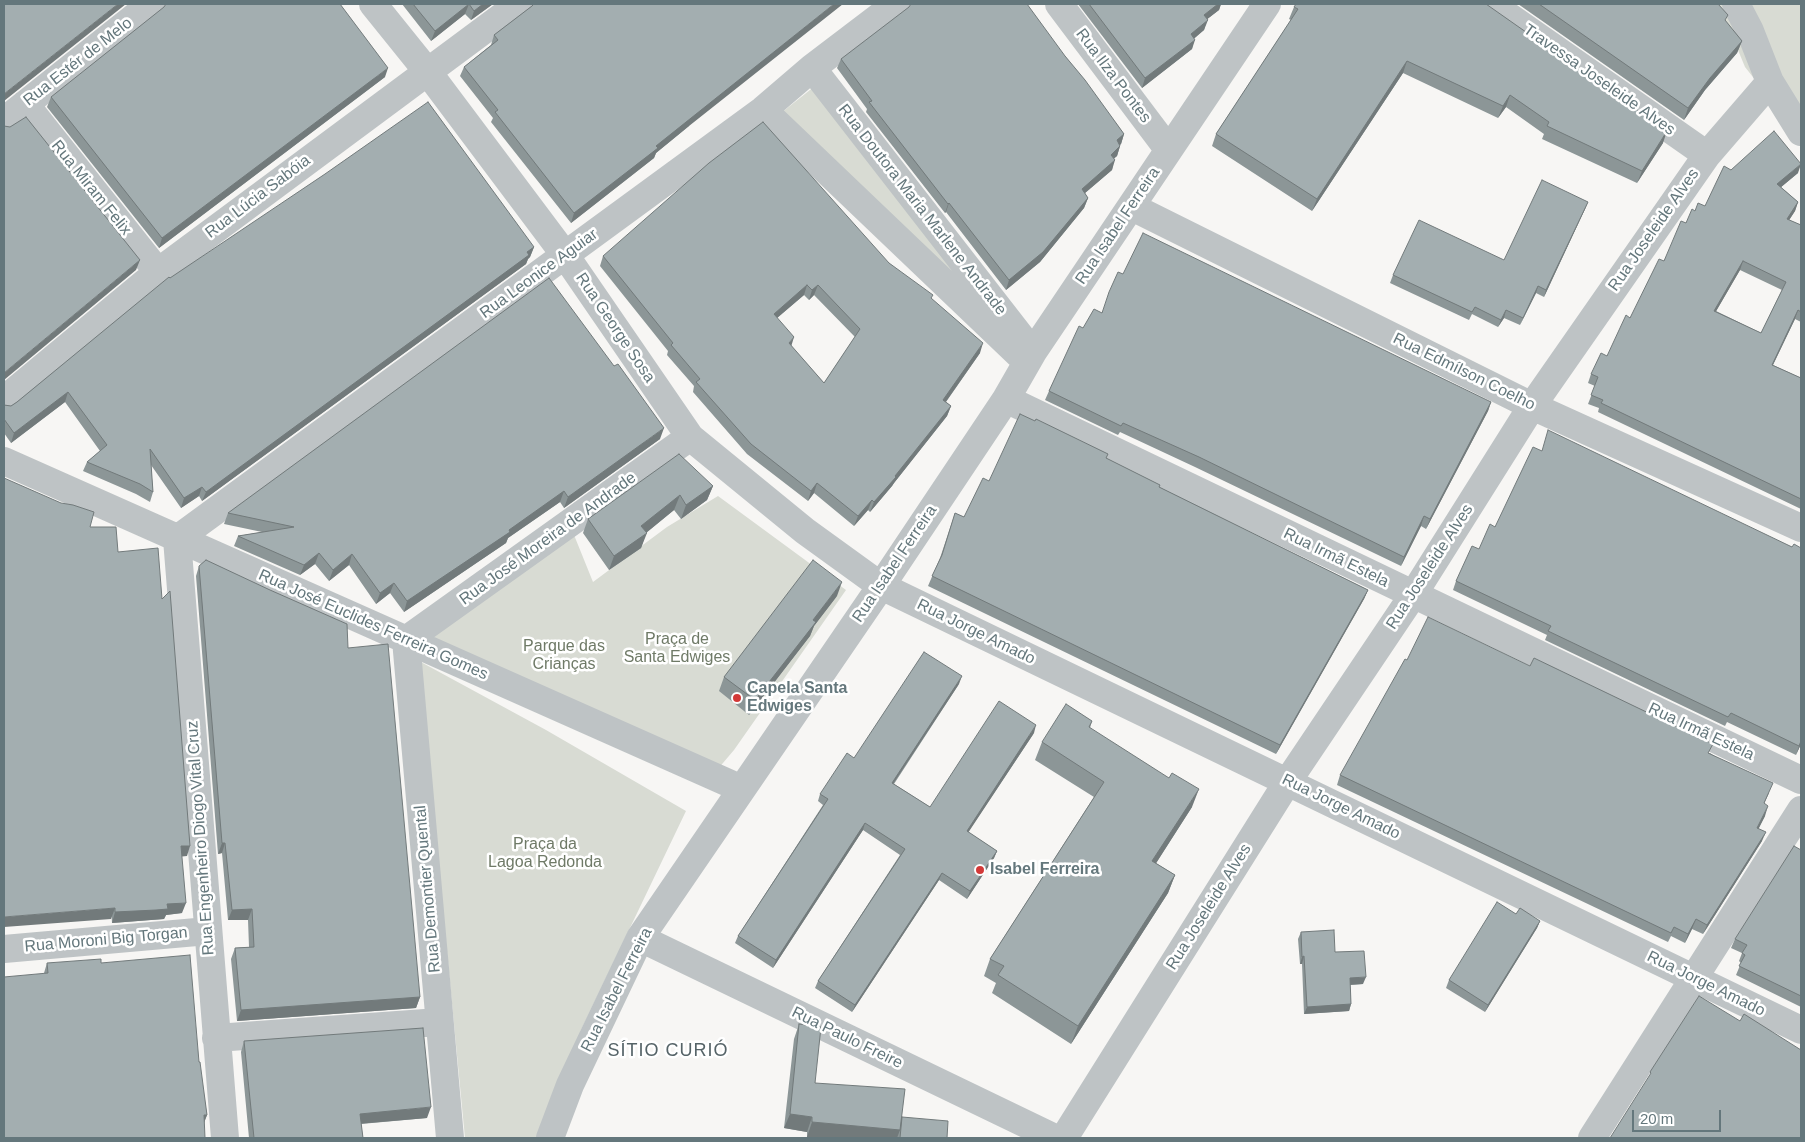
<!DOCTYPE html>
<meta charset="utf-8">
<style>
body{margin:0}
#map{position:relative;width:1805px;height:1142px;overflow:hidden;background:#f7f6f4;font-family:Arial,sans-serif}
canvas{display:block}
.frame{position:absolute;inset:0;border:5px solid #64777c;pointer-events:none}
.scale{position:absolute;left:1632px;top:1110px;width:89px;height:22px;box-sizing:border-box;border:2px solid #64777c;border-top:0;padding-left:6px;font-size:15px;line-height:18px;white-space:nowrap;color:#64777c;-webkit-text-stroke:4px #fff;paint-order:stroke}
</style>
<div id="map">
<canvas width="1805" height="1142"></canvas>
<div class="frame"></div>
<div class="scale">20 m</div>
</div>
<script>
const context = document.querySelector('canvas').getContext('2d');
context.lineJoin = 'round';
function fillPath(path, color) { context.fillStyle = color; context.fill(path, 'evenodd'); }
const poly = rows => new Path2D(rows.map(r => 'M' + r).join(''));
function strokePath(path, color, width, dash) { context.strokeStyle = color; context.lineWidth = width; context.lineCap = dash ? 'butt' : 'round'; context.setLineDash(dash || []); context.stroke(path); }
function write(font, color, halo, rows, align = 'center') {
  context.font = font + ' Arial,sans-serif'; context.lineWidth = 5; context.setLineDash([]); context.textBaseline = 'middle'; context.strokeStyle = halo; context.fillStyle = color; for (const [text, x, y, turn = 0] of rows) {
    context.save(); context.translate(x, y); context.rotate((+turn || 0) * Math.PI / 180); context.textAlign = isNaN(turn) ? turn : align; if (halo) context.strokeText(text, 0, 0); context.fillText(text, 0, 0); context.restore();
  }
}
fillPath(poly([
 [1719,4,1801,4,1801,138,1745,67],
 [815,86,995,316,781,113],
 [718,496,846,590,734,750,706,783,422,639,572,530,593,582,667,527],
 [419,661,546,730,686,811,581,1030,543,1138,465,1138]
]), '#d8dbd3');
strokePath(poly([
 [373,4,427,71,565,255,690,437,805,531,881,586,1801,1030],
 [1059,4,1168,149],
 [1491,4,1707,155],
 [1736,4,1750,31,1770,82,1801,132],
 [812,68,1021,337],
 [25,104,158,272],
 [763,110,1027,362],
 [4,121,151,4],
 [1132,207,1532,406,1801,528],
 [1006,399,1801,780],
 [4,400,158,272,519,4],
 [4,461,742,789],
 [640,938,1055,1138],
 [4,949,208,931],
 [216,1038,439,1022],
 [225,1138,177,539,763,110,812,68,896,4],
 [450,1138,406,640,690,437],
 [550,1138,570,1085,640,938,881,586,1006,399,1033,352,1267,4],
 [1064,1138,1288,781,1413,595,1532,406,1707,155,1770,82],
 [1592,1138,1801,810]
]), '#bec3c5', 28);
fillPath(poly([
 [402,4,493,4,471,20,465,14,431,41],
 [1078,4,1221,4,1219,10,1207,19,1204,30,1194,38,1192,49,1142,88],
 [1518,4,1719,4,1726,22,1742,41,1737,53,1705,90,1684,120],
 [532,6,689,126,656,153,654,158,571,223,491,122,493,118,460,76,464,67,491,45,494,35],
 [1294,7,1663,143,1637,183,1542,139,1544,134,1506,107,1498,118,1403,73,1312,211,1212,146,1216,134,1291,20,1289,19],
 [1065,56,1124,134,1121,144,1120,145,1120,146,1117,156,1114,158,1112,170,1085,193,1088,198,1084,208,1040,262,1006,290,946,212,945,213,866,112,867,109,837,68,841,59],
 [385,77,159,248,47,107,51,97],
 [1731,170,1798,173,1781,187,1798,202,1795,211,1789,220,1801,225,1801,322,1795,319,1773,365,1801,378,1801,509,1598,412,1599,408,1588,404,1595,386,1588,383,1591,374,1607,356,1630,318,1686,223,1695,211,1705,206],
 [1740,270,1782,290,1761,333,1716,311],
 [1588,202,1585,209,1544,297,1536,293,1520,325,1504,318,1498,327,1472,314,1469,320,1390,283,1393,275,1504,260],
 [534,247,530,257,528,259,526,264,202,501,199,496,181,508,151,465,153,492,150,502,136,494,83,471,87,462,100,451,65,402,11,443,4,433,4,405,11,406,17,402,170,278],
 [603,256,889,263,932,299,980,353,946,402,951,406,947,416,894,483,892,486,870,512,868,510,854,526,814,493,808,501,747,454,693,392,694,386,667,355,668,351,600,266],
 [804,295,809,300,814,295,855,337,824,383,791,346,777,318],
 [1123,274,1491,402,1488,411,1426,529,1421,526,1401,566,1195,467,1120,432,1118,435,1045,400,1049,391,1083,328,1102,313],
 [660,439,564,508,560,502,508,538,506,543,404,612,390,593,376,604,349,565,329,581,315,564,300,575,234,546,238,536,262,532,224,524,228,513],
 [1541,451,1792,547,1801,548,1801,744,1796,755,1727,722,1725,726,1545,640,1547,635,1453,590,1456,581,1495,527],
 [1106,458,1159,487,1368,590,1364,599,1276,754,928,586,940,558,955,513,964,517,989,481],
 [713,486,707,500,681,519,674,510,646,533,641,548,609,570,583,533,588,519],
 [90,527,118,552,162,599,187,856,182,856,182,913,166,915,164,919,112,923],
 [199,566,348,648,420,997,416,1008,237,1021,231,959,235,948,249,947,248,920,228,920,222,853,218,854,196,576],
 [837,596,814,626,810,636,749,715,719,691,724,677],
 [959,684,894,784,930,807,1034,733,968,832,997,851,994,858,967,899,939,880,852,1012,815,988,818,981,900,855,863,830,773,968,735,943,738,936,823,805,818,801,820,794,854,758],
 [1092,721,1090,728,1192,807,1156,863,1175,875,1168,893,1071,1044,992,993,996,983,984,976,990,959,1094,797,1035,760,1042,742],
 [1710,753,1769,793,1764,804,1765,816,1759,828,1762,841,1703,934,1692,929,1685,943,1671,936,1668,942,1337,785,1340,775],
 [1801,850,1801,1007,1736,975,1741,963,1739,961,1742,953,1731,948,1735,939],
 [1516,914,1540,921,1537,928,1485,1012,1446,988,1449,980],
 [1301,932,1335,952,1363,984,1350,985,1351,1004,1349,1011,1304,1014,1302,964,1300,964,1298,939],
 [47,963,101,963,199,1062,207,1115,204,1123,44,973],
 [799,1024,815,1083,902,1118,947,1138,826,1138,807,1137,807,1132,784,1128,794,1039],
 [244,1041,427,1118,361,1124,363,1138,249,1138,241,1052]
]), '#8c9697');
fillPath(poly([
 [118,4,126,4,4,101,4,94],
 [469,4,465,14,431,41,435,31],
 [483,4,493,4,471,20,474,11],
 [834,4,843,4,689,126,656,153,654,158,571,223,574,213,692,116],
 [1218,4,1221,4,1219,10,1201,24,1204,15],
 [1208,20,1204,30,1188,44,1191,34],
 [1195,40,1192,49,1142,88,1145,78],
 [1742,41,1737,53,1705,90,1684,120,1688,108,1710,78],
 [1407,61,1403,73,1312,211,1317,199],
 [388,68,385,77,159,248,162,238],
 [1510,95,1506,107,1498,118,1503,106],
 [1667,131,1663,143,1637,183,1642,171],
 [1124,134,1121,144,1113,150,1117,140],
 [1120,146,1117,156,1108,164,1111,155],
 [1115,160,1112,170,1078,199,1082,189],
 [1801,164,1798,173,1774,193,1777,184],
 [1088,198,1084,208,1040,262,1006,290,1009,280],
 [1588,202,1585,209,1544,297,1546,290],
 [1798,202,1795,211,1784,228,1787,219],
 [949,203,946,212,945,213,948,204],
 [534,247,530,257,528,259,526,264,202,501,206,492],
 [140,260,136,270,4,380,4,373],
 [1743,261,1740,270,1711,320,1714,311],
 [807,285,804,295,770,324,774,314],
 [818,285,814,295,809,300,812,290],
 [1538,286,1536,293,1520,325,1523,318],
 [1506,310,1504,318,1498,327,1501,320],
 [1798,310,1795,319,1769,373,1772,365],
 [794,337,791,347,789,343],
 [983,343,980,353,940,410,943,400],
 [68,392,65,402,11,443,14,433],
 [1491,402,1488,411,1426,529,1430,519],
 [951,406,947,416,894,483,892,486,870,512,874,502],
 [664,428,660,439,564,508,568,497],
 [817,483,814,493,808,501,811,491],
 [713,486,707,500,681,519,686,505],
 [202,487,199,496,181,508,184,498],
 [564,491,560,502,508,538,506,543,404,612,407,601],
 [680,495,674,510,641,537,647,533,641,548,609,570,614,556,641,526],
 [872,500,868,510,854,526,858,516],
 [1424,516,1421,526,1401,566,1404,557],
 [319,553,315,564,300,575,304,565],
 [352,554,349,565,329,581,333,570],
 [842,582,837,596,814,626,810,636,749,715,755,700,813,620],
 [394,583,390,593,376,604,380,593],
 [1368,590,1364,599,1276,754,1280,745],
 [962,676,959,684,889,790,892,783],
 [1036,725,1034,733,964,839,967,831],
 [1801,741,1801,744,1796,755,1799,746],
 [1199,789,1192,807,1146,879,1152,861],
 [1768,806,1765,816,1754,837,1757,828],
 [865,823,863,830,773,968,776,960],
 [1766,832,1762,841,1703,934,1707,925],
 [222,843,225,843,222,853,218,854],
 [181,846,190,846,187,856,177,857],
 [997,851,994,858,967,899,970,891],
 [942,873,939,880,852,1012,855,1005],
 [1175,875,1168,893,1071,1044,1078,1026],
 [186,903,182,913,166,915,164,919,112,923,115,912,167,904],
 [115,908,111,919,4,927,4,917],
 [252,909,248,920,228,920,232,910],
 [1696,919,1692,929,1685,943,1688,934],
 [1540,921,1537,928,1485,1012,1488,1005],
 [1304,956,1302,964,1300,964,1302,957],
 [1366,977,1363,984,1347,985,1350,978],
 [420,997,416,1008,237,1021,241,1010],
 [1351,1004,1349,1011,1304,1014,1307,1007],
 [431,1107,427,1118,357,1124,360,1114],
 [790,1114,812,1117,807,1132,784,1128],
 [204,1115,207,1115,203,1125],
 [812,1122,900,1130,897,1138,826,1138,807,1137]
]), '#727a7b');
const building = poly([
 [4,4,118,4,4,94,4,4],
 [166,4,340,4,388,68,162,238,51,97,164,7,166,4],
 [413,4,483,4,474,11,469,4,435,31,413,4],
 [534,4,834,4,656,146,658,148,574,213,495,112,498,110,464,67,498,40,494,35,532,6,534,4],
 [911,4,1027,4,1065,56,1085,80,1124,134,1117,140,1120,146,1111,155,1115,160,1082,189,1088,198,1043,252,1009,280,949,203,948,204,869,102,872,101,841,59,909,7,911,4],
 [1089,4,1218,4,1204,15,1208,20,1191,34,1195,40,1145,78,1089,4],
 [1296,4,1486,4,1667,131,1642,171,1547,126,1549,122,1510,95,1503,106,1407,61,1317,199,1216,134,1298,9,1294,7,1296,4],
 [1539,4,1718,4,1728,15,1725,20,1742,41,1710,78,1688,108,1539,4],
 [428,102,534,247,527,252,529,255,206,492,202,487,184,498,150,449,153,492,140,484,87,462,107,445,68,392,14,433,4,419,4,405,11,406,17,402,169,277,170,278,325,174,428,102],
 [26,117,140,260,4,373,4,126,10,127,26,117],
 [763,122,889,263,933,295,931,298,983,343,943,400,951,406,895,476,896,477,874,502,872,500,858,516,817,483,811,491,751,444,696,382,700,379,671,345,673,343,603,256,709,163,763,122],
 [807,285,812,290,818,285,860,329,824,383,789,343,794,337,774,314,807,285],
 [1774,131,1801,164,1777,184,1798,202,1787,219,1801,225,1801,312,1798,310,1772,365,1801,378,1801,499,1601,403,1603,400,1591,395,1598,377,1591,374,1601,353,1607,356,1626,315,1630,318,1659,259,1664,261,1681,221,1686,223,1692,209,1695,211,1698,203,1705,206,1724,166,1731,170,1774,131],
 [1743,261,1786,282,1761,333,1714,311,1743,261],
 [1542,180,1588,202,1546,290,1538,286,1523,318,1506,310,1501,320,1475,307,1472,312,1393,275,1419,220,1504,260,1542,180],
 [1143,233,1491,402,1430,519,1424,516,1404,557,1199,457,1123,423,1121,426,1049,391,1079,326,1083,328,1094,309,1102,313,1109,292,1118,272,1123,274,1143,233],
 [549,278,614,366,618,364,664,428,568,497,564,491,509,530,510,532,407,601,394,583,380,593,352,554,333,570,319,553,304,565,238,536,294,527,228,513,549,278],
 [1020,414,1035,421,1036,419,1108,454,1106,458,1160,485,1159,487,1368,590,1280,745,932,576,942,555,955,513,964,517,983,478,989,481,1020,414],
 [1548,430,1792,547,1794,544,1801,548,1801,741,1799,746,1731,713,1728,717,1548,631,1551,626,1456,581,1472,546,1479,549,1490,524,1495,527,1533,447,1542,451,1548,430],
 [679,454,713,486,686,505,680,495,641,526,647,533,614,556,588,519,679,454],
 [4,478,61,503,73,505,94,512,90,527,116,527,118,552,158,548,162,599,170,591,190,846,181,846,186,903,167,904,168,909,156,910,115,912,115,908,4,917,4,478],
 [206,560,270,590,347,624,348,648,388,644,420,997,241,1010,235,948,254,947,252,909,232,910,225,843,222,843,199,566,206,560],
 [813,560,842,582,813,620,816,622,755,700,724,677,813,560],
 [1428,617,1530,666,1534,658,1713,744,1708,753,1773,783,1764,803,1768,806,1757,828,1766,832,1707,925,1696,919,1688,934,1674,927,1671,933,1340,775,1405,659,1407,660,1428,617],
 [924,652,962,676,892,783,930,807,999,701,1036,725,967,831,997,851,970,891,942,873,855,1005,818,981,905,849,865,823,776,960,738,936,828,799,820,794,847,753,854,758,924,652],
 [1066,704,1092,721,1089,727,1169,778,1172,773,1199,789,1152,861,1175,875,1078,1026,998,975,1004,966,990,959,1104,782,1042,742,1066,704],
 [1794,846,1801,850,1801,996,1739,966,1745,955,1742,953,1747,945,1735,939,1794,846],
 [1497,902,1516,914,1520,908,1540,921,1488,1005,1449,980,1497,902],
 [1334,930,1335,952,1364,951,1366,977,1350,978,1351,1004,1307,1007,1304,956,1302,957,1301,932,1334,930],
 [190,955,199,1062,200,1062,207,1115,204,1115,205,1138,4,1138,4,977,48,973,47,963,101,959,101,963,190,955],
 [1699,996,1740,1021,1744,1014,1801,1050,1801,1138,1610,1138,1651,1073,1650,1072,1699,996],
 [799,1024,821,1027,815,1083,905,1089,900,1130,812,1122,812,1117,790,1114,799,1024],
 [423,1028,431,1107,360,1114,363,1138,254,1138,244,1041,423,1028],
 [902,1117,948,1121,947,1138,900,1138,902,1117]
]);
fillPath(building, '#a3aeb0');
strokePath(building, '#727a7b', 1);
for (const [x, y, r, color] of [
 [737,698,5,"#d33938"],
 [980,870,5,"#d33938"]
]) { const dot = new Path2D(); dot.arc(x, y, r, 0, 2 * Math.PI); context.fillStyle = color; context.fill(dot); strokePath(dot, '#fff', 2); }
write('16px', '#64777c', '#fff', [
 ["Rua Estér de Melo",78,62,-38],
 ["Rua Ilza Pontes",1113,76,53],
 ["Travessa Joseleide Alves",1599,80,35],
 ["Rua Miram Felix",91,188,51],
 ["Rua Lúcia Sabóia",258,197,-37],
 ["Rua Doutora Maria Marlene Andrade",922,210,52],
 ["Rua Isabel Ferreira",1118,226,-56],
 ["Rua Joseleide Alves",1654,230,-55],
 ["Rua Leonice Aguiar",539,274,-36],
 ["Rua George Sosa",615,328,56],
 ["Rua Edmílson Coelho",1464,372,26],
 ["Rua José Moreira de Andrade",548,539,-36],
 ["Rua Irmã Estela",1336,558,26],
 ["Rua Isabel Ferreira",895,564,-56],
 ["Rua Joseleide Alves",1430,567,-57],
 ["Rua José Euclides Ferreira Gomes",373,625,24],
 ["Rua Jorge Amado",976,632,26],
 ["Rua Irmã Estela",1701,732,25],
 ["Rua Jorge Amado",1341,807,26],
 ["Rua Engenheiro Diogo Vital Cruz",201,838,-94],
 ["Rua Demontier Quental",428,889,-95],
 ["Rua Joseleide Alves",1209,907,-58],
 ["Rua Moroni Big Torgan",106,940,-5],
 ["Rua Jorge Amado",1706,984,26],
 ["Rua Isabel Ferreira",617,990,-63],
 ["Rua Paulo Freire",847,1038,26]
]);
write('16px', '#6f7a67', '#fff', [
 ["Praça de",677,640],
 ["Santa Edwiges",677,658],
 ["Parque das",564,647],
 ["Crianças",564,665],
 ["Praça da",545,845],
 ["Lagoa Redonda",545,863]
]);
write('bold 16px', '#64777c', '#fff', [
 ["Capela Santa",747,689],
 ["Edwiges",747,707],
 ["Isabel Ferreira",990,870]
], 'left');
context.letterSpacing = '1px';
write('18px', '#566468', '#fff', [
 ["SÍTIO CURIÓ",668,1051]
]);
context.letterSpacing = '0px';
</script>
